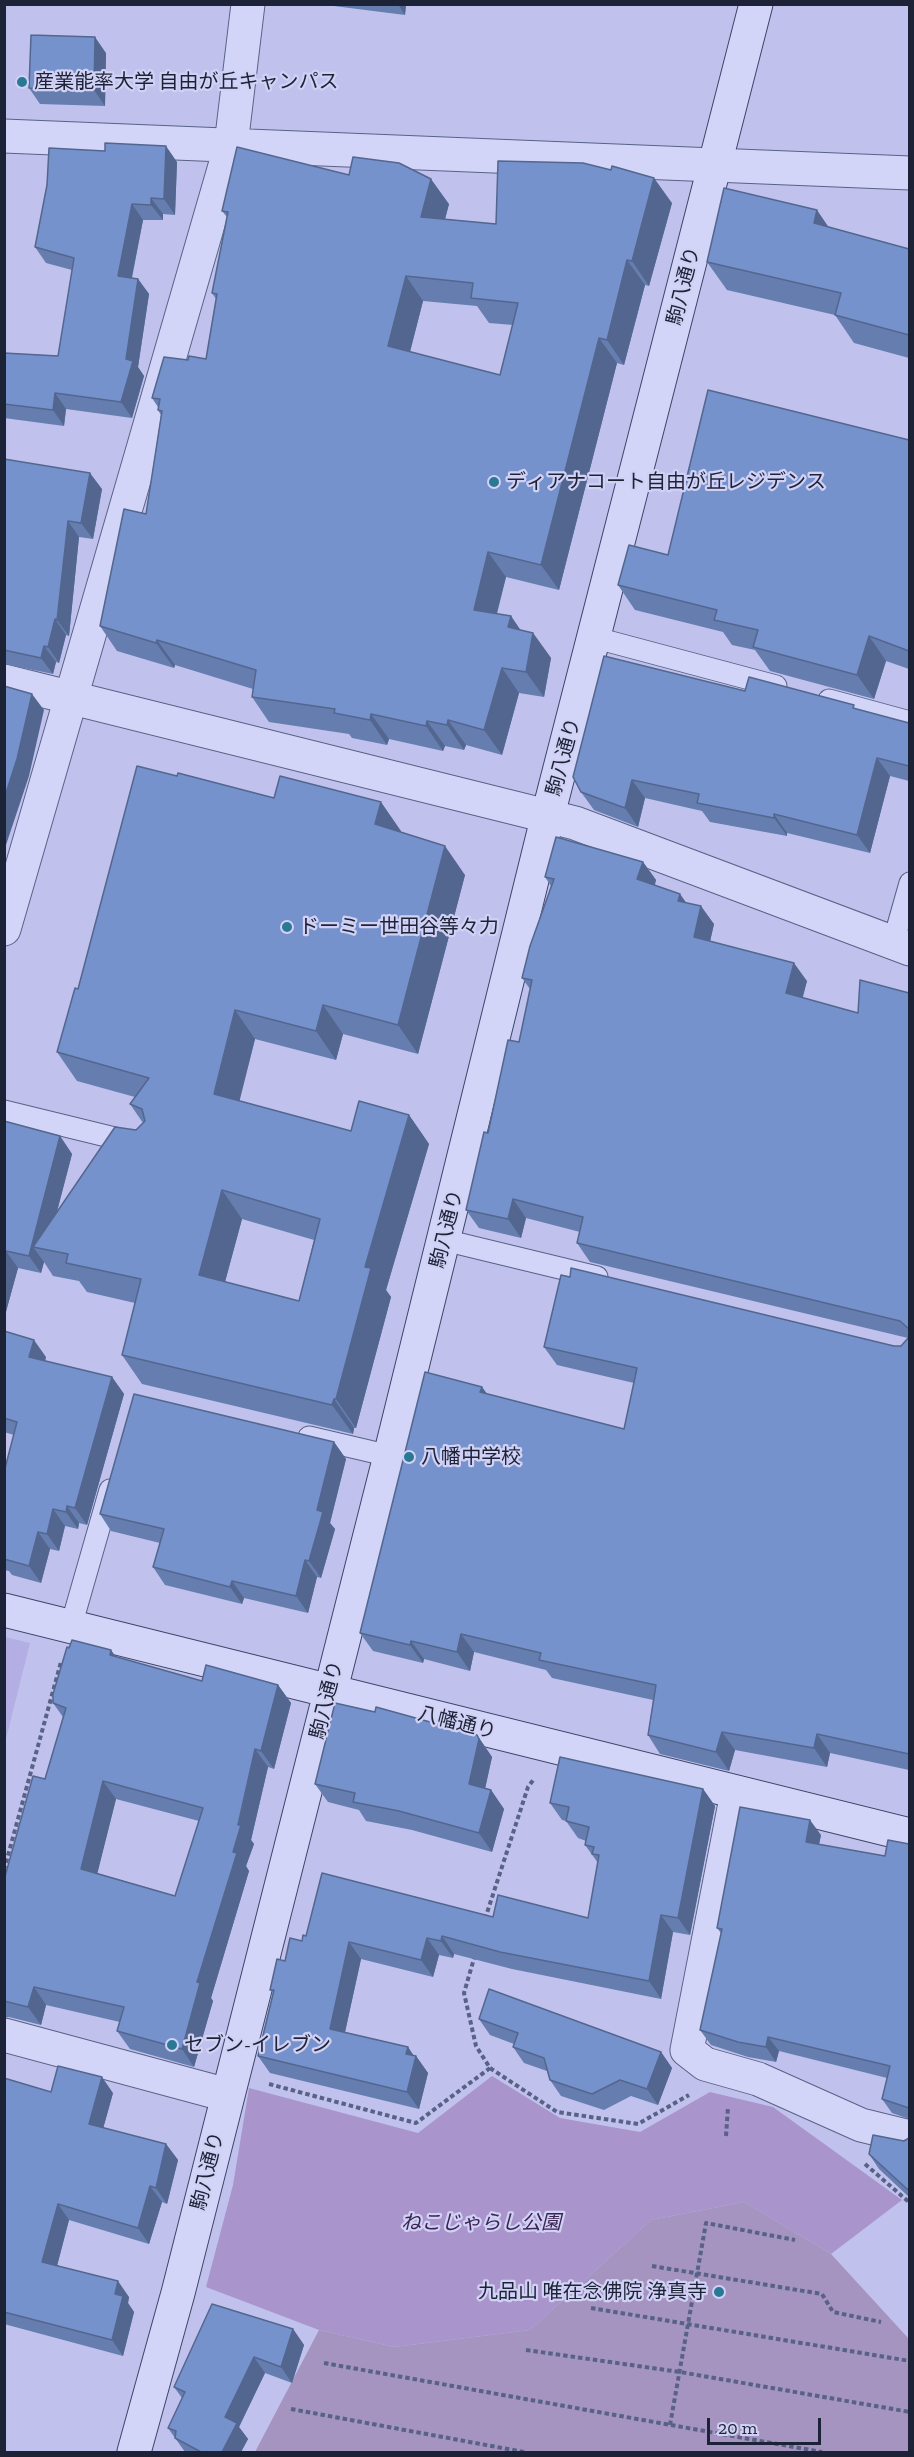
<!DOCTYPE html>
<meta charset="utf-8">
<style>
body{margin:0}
#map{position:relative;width:914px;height:2457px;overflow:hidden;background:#c0c2ed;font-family:"Zilla Slab",serif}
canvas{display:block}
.frame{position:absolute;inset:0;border:6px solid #1d2336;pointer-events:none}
.scale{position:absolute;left:707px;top:2418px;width:114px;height:27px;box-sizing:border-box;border:3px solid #1d2336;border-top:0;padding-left:8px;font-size:18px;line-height:21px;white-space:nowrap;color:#1d2336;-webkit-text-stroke:4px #d0d1f5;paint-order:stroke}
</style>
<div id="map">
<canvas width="914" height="2457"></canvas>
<div class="frame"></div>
<div class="scale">20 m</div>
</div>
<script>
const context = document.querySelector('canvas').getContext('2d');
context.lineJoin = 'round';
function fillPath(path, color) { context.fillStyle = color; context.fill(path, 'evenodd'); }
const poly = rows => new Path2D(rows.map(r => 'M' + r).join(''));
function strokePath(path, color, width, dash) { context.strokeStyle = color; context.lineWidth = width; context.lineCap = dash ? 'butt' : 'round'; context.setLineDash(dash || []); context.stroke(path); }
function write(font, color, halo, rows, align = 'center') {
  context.font = font + ' "Zilla Slab","Noto Sans JP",serif'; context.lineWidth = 4.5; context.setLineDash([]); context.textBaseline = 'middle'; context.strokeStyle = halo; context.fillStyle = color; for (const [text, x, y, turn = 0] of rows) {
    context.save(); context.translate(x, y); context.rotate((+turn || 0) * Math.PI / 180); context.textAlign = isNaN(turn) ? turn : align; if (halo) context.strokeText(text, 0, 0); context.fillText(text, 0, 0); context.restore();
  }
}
fillPath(poly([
 [5,1637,30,1643,5,1743,4,1637]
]), '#b3aee3');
fillPath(poly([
 [492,2076,560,2118,640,2132,710,2092,773,2107,902,2200,831,2254,744,2202,651,2220,530,2330,394,2347,319,2330,206,2287,233,2185,249,2088,418,2133]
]), '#a994cb');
fillPath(poly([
 [744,2202,831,2254,909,2339,909,2452,255,2452,319,2330,394,2347,530,2330,651,2220]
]), '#a594c0');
const lane = poly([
 [596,638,776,686],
 [829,700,910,722],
 [893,943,910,883],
 [4,1111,135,1143],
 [444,1240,597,1277],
 [309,1437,390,1456],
 [71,1626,110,1490]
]);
const street = poly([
 [4,136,910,173],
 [4,681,575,823,910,949],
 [4,929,231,145,248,4],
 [737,1793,687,2050,705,2064,758,2079,861,2125,910,2137],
 [4,2035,227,2095]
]);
const secondary = poly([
 [4,1610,910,1835],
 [134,2452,178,2293,390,1456,548,815,756,4]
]);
strokePath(lane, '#586286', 23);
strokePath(street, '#586286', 35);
strokePath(secondary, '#3c4668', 35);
strokePath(poly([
 [4,1870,61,1662],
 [485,1919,528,1787,534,1779],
 [475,1955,464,1993,476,2046,490,2068,557,2112,638,2124,689,2095],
 [269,2084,416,2123,490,2068],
 [726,2136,728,2107],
 [865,2164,910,2203],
 [652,2266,822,2294,833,2312,881,2322],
 [591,2308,910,2361],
 [526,2350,680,2372,910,2412],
 [324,2363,822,2452],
 [291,2409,524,2452],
 [670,2425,706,2223,795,2240]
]), '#586286', 4, [4.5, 3]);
strokePath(lane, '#d3d5f8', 21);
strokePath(street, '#d3d5f8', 33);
strokePath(secondary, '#d3d5f8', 33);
fillPath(poly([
 [318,4,406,4,405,15],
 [106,53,105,106,40,104,29,88],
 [177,162,175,215,163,214,163,220,143,220,132,278,138,279,149,294,138,367,144,376,132,418,66,409,64,426,4,418,4,353,58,356,72,270,46,263,35,247],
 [672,203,649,286,645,285,624,365,617,363,559,590,506,577,497,614,511,616,520,630,533,633,551,658,544,697,519,693,502,755,466,745,464,750,445,746,443,751,389,739,387,745,352,738,349,734,269,722,252,697,253,689,175,665,174,668,117,651,100,626,146,514,161,415,158,410,158,407,152,398,188,360,206,359,216,299,212,293,227,217,222,211,449,204,445,219,496,224],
 [423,301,477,306,489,323,513,325,500,375,410,352],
 [829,227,909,249,909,358,854,343,835,315,727,290,707,262],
 [909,440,909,669,886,661,874,699,770,671,755,650,732,645,723,632,635,610,618,585],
 [4,459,102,489,93,539,79,537,69,636,66,635,59,663,56,662,53,674,4,664],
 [745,691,856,709,909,723,909,781,890,776,870,853,787,833,787,836,710,822,702,811,645,798,638,827,594,810,581,792],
 [177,776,401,831,401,832,465,875,418,1054,343,1034,336,1060,255,1039,239,1101,351,1131,409,1115,429,1144,386,1290,391,1297,356,1428,354,1428,353,1434,142,1384,122,1355,135,1303,87,1292,79,1281,53,1276,44,1262,41,1273,18,1268,4,1319,4,1121,60,1136,72,1154,57,1211,143,1123,130,1104,135,1097,77,1081,57,1052,78,989],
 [242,1219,314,1240,299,1301,225,1282],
 [643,862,656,880,655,885,686,903,714,924,710,941,807,981,802,998,858,1013,909,993,909,1770,830,1753,827,1767,735,1750,729,1771,660,1754,648,1735,653,1700,552,1678,546,1670,474,1652,470,1671,424,1659,423,1663,373,1651,360,1633,482,1387,487,1394,624,1429,634,1383,557,1365,544,1347,894,1346,901,1346,908,1338,590,1262,577,1243,580,1232,526,1218,521,1238,479,1228,466,1210,488,1133,519,1042,530,989,522,978,551,886,545,877],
 [4,1331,46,1357,45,1361,112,1377,124,1394,87,1525,79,1523,78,1529,65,1526,59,1551,50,1549,41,1583,12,1575,9,1571,4,1570,4,1472,14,1435,4,1432],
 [334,1442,346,1459,330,1523,335,1529,321,1578,317,1577,308,1613,244,1598,242,1604,165,1585,153,1567,160,1543,111,1531,100,1514],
 [69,1648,116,1657,202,1681,278,1685,291,1703,274,1769,268,1767,251,1840,254,1844,246,1866,249,1871,211,1998,213,2001,194,2067,130,2049,117,2031,120,2022,46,2005,41,2025,9,2017,4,2018,4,1880,45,1779,63,1717,53,1703],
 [116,1799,199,1821,175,1896,97,1873],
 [375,1712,477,1735,492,1757,485,1788,491,1790,504,1809,492,1852,412,1830,366,1821,359,1810,328,1802,315,1784],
 [703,1789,715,1806,690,1935,673,1932,661,1999,512,1969,454,1954,453,1958,439,1955,433,1977,361,1959,345,2032,408,2047,414,2056,416,2056,428,2073,419,2109,270,2073,258,2056,273,1993,270,1990,285,1961,306,1936,493,1917,588,1918,598,1863,585,1845,586,1841,578,1838,566,1821,562,1820,550,1803],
 [821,1835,819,1845,885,1856,909,1844,909,2119,892,2113,882,2099,887,2078,779,2051,776,2062,748,2057,711,2045,700,2030,721,1933,717,1928],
 [479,2019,661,2052,672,2068,658,2105,631,2096,604,2110,561,2096,550,2080,547,2071,524,2063,513,2047,514,2044,490,2035],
 [4,2078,51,2092,113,2093,103,2128,166,2144,178,2160,167,2204,162,2202,149,2244,69,2220,57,2265,129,2297,128,2303,134,2312,123,2356,4,2324],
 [909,2138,909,2197,879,2169,869,2154],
 [293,2329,304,2345,292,2383,265,2373,239,2427,248,2439,241,2452,185,2452,168,2428,182,2398,174,2387]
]), '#657eaf');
fillPath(poly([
 [398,4,406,4,405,15],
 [95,37,106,53,105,106,94,90],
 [166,146,177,162,175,215,164,199],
 [654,178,672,203,649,286,632,261],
 [431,179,449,204,439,242,421,217],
 [151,198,163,214,163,220,151,205],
 [132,204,143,220,129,291,118,276],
 [817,210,836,238,814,223],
 [627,260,645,285,624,365,607,340],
 [406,276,423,301,405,371,388,346],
 [138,279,149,294,138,367,144,376,132,418,121,402,126,359],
 [599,338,617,363,559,590,541,565],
 [55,393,66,409,64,426,53,410],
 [90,473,102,489,93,539,81,523],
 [68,521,79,537,69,636,57,620],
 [488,552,506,577,491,635,474,610],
 [511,616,528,641,508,627],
 [55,619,66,635,59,663,48,647],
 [533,633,551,658,544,697,526,672],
 [869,636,886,661,874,699,857,675],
 [157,640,175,665,174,668,156,643],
 [44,646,56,662,53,674,41,658],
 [502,668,519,693,502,755,484,730],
 [32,694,44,710,29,776,4,851,4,799],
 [371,714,389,739,387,745,370,720],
 [448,720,466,745,464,750,447,725],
 [427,721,445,746,443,751,426,726],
 [877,758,890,776,870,853,857,835],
 [632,780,645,798,638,827,625,808],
 [381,802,401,831,395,853,375,824],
 [774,814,787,833,787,836,774,818],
 [445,846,465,875,418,1054,398,1025],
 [643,862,656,880,650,898,637,879],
 [680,894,693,912,678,901],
 [701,906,714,924,707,955,694,937],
 [794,963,807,981,799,1012,786,993],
 [323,1005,343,1034,336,1060,316,1031],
 [235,1010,255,1039,234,1123,214,1094],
 [409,1115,429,1144,386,1290,391,1297,356,1428,336,1399,365,1267],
 [60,1136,72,1154,47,1250,33,1247,44,1262,41,1273,29,1256],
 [222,1190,242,1219,219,1304,199,1275],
 [513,1199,526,1218,521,1238,508,1219],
 [6,1251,18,1268,4,1319,4,1258],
 [34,1340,46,1357,41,1375,29,1357],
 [112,1377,124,1394,87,1525,75,1508],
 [482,1387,495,1405,480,1392],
 [334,1399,354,1428,353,1434,332,1405],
 [334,1442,346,1459,330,1523,335,1529,321,1578,309,1561,317,1510],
 [67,1506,79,1523,78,1529,66,1512],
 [53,1509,65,1526,59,1551,47,1534],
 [38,1532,50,1549,41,1583,29,1566],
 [305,1560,317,1577,308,1613,296,1596],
 [232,1581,244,1598,242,1604,230,1587],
 [461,1634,474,1652,470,1671,457,1652],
 [411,1641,424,1659,423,1663,410,1645],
 [111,1650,124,1668,110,1655],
 [278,1685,291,1703,274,1769,261,1751],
 [722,1732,735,1750,729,1771,716,1752],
 [817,1734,830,1753,827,1767,814,1748],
 [477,1735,492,1757,482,1803,469,1784],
 [255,1749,268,1767,251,1840,254,1844,246,1866,249,1871,211,1998,213,2001,194,2067,182,2049,197,1982,233,1852],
 [103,1781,116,1799,94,1887,81,1869],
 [703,1789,715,1806,690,1935,678,1918],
 [491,1790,504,1809,492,1852,479,1833],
 [810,1820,821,1835,816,1857,806,1842],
 [661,1915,673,1932,661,1999,649,1981],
 [442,1936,454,1954,453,1958,441,1941],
 [427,1938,439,1955,433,1977,421,1960],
 [349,1942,361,1959,342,2046,330,2029],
 [34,1987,46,2005,41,2025,28,2007],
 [768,2037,779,2051,776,2062,766,2047],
 [408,2047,415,2058,416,2056,428,2073,419,2109,407,2092,406,2054],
 [661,2052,672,2068,658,2105,647,2089],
 [102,2077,113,2093,100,2140,89,2124],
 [166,2144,178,2160,167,2204,156,2188],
 [150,2186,162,2202,149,2244,138,2228],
 [58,2204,69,2220,54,2278,42,2262],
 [118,2281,129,2297,128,2303,134,2312,123,2356,112,2340,115,2294],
 [293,2329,304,2345,292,2383,281,2367],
 [254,2357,265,2373,239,2427,248,2439,241,2452,222,2452,225,2417]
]), '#53668f');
const building = poly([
 [31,35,95,37,94,90,29,88,31,35],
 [105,143,166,146,164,199,151,198,151,205,132,204,118,276,138,279,126,359,133,361,121,402,55,393,53,410,4,404,4,353,58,356,74,258,35,247,47,185,49,148,105,151,105,143],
 [237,147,349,175,353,157,399,163,431,179,421,217,496,224,498,161,583,163,611,170,612,166,654,178,632,261,627,260,607,340,599,338,541,565,488,552,474,610,511,616,508,627,533,633,526,672,502,668,484,730,448,720,447,725,427,721,426,726,371,714,370,720,334,713,335,709,252,697,256,670,157,640,156,643,100,626,124,509,146,514,162,411,158,410,160,399,152,398,164,357,188,360,189,356,206,359,217,294,212,293,228,212,222,211,237,147],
 [406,276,473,283,471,298,518,303,500,375,388,346,406,276],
 [724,188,817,210,814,223,909,249,909,335,835,315,841,293,707,262,724,188],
 [708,390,909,440,909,651,869,636,857,675,753,647,758,630,714,620,717,610,618,585,629,545,668,555,708,390],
 [4,459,90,473,81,523,68,521,57,620,55,619,48,647,44,646,41,658,4,650,4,459],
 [604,656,745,691,749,677,854,705,853,708,909,723,909,766,877,758,857,835,774,814,774,818,697,803,699,794,632,780,625,808,581,792,573,777,604,656],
 [4,686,32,694,17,759,4,799,4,686],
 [137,766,177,776,178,773,274,798,280,776,381,802,375,824,445,846,398,1025,323,1005,316,1031,235,1010,214,1094,351,1131,359,1101,409,1115,365,1267,371,1268,336,1399,334,1399,332,1405,122,1355,141,1279,66,1263,68,1254,33,1247,115,1127,136,1130,145,1121,142,1109,130,1104,149,1078,57,1052,75,988,78,989,137,766],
 [222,1190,320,1219,299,1301,199,1275,222,1190],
 [556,837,643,862,637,879,680,894,678,901,701,906,694,937,794,963,786,993,858,1013,860,980,909,993,909,1754,817,1734,814,1748,722,1732,716,1752,648,1735,656,1685,539,1660,541,1653,461,1634,457,1652,411,1641,410,1645,360,1633,425,1372,482,1387,480,1392,624,1429,637,1368,544,1347,561,1275,570,1277,571,1268,894,1346,901,1346,909,1337,909,1329,900,1321,577,1243,583,1217,513,1199,508,1219,466,1210,484,1132,488,1133,508,1040,519,1042,532,980,522,978,530,946,554,879,545,877,556,837],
 [4,1121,60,1136,29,1256,6,1251,4,1258,4,1121],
 [4,1331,34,1340,29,1357,112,1377,75,1508,67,1506,66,1512,53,1509,47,1534,38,1532,29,1566,4,1559,4,1472,17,1422,4,1418,4,1331],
 [134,1394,334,1442,317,1510,323,1512,309,1561,305,1560,296,1596,232,1581,230,1587,153,1567,164,1529,100,1514,134,1394],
 [72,1640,111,1650,110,1655,202,1681,206,1665,278,1685,261,1751,255,1749,238,1825,241,1825,233,1852,237,1853,197,1982,200,1983,182,2049,117,2031,124,2007,34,1987,28,2007,4,2001,4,1880,33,1776,45,1779,66,1708,53,1703,53,1694,67,1647,69,1648,72,1640],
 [103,1781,203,1808,175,1896,81,1869,103,1781],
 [335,1703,375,1712,376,1707,477,1735,479,1739,469,1784,491,1790,479,1833,399,1811,353,1802,355,1793,315,1784,335,1703],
 [560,1757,703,1789,678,1918,661,1915,649,1981,500,1952,442,1936,441,1941,427,1938,421,1960,349,1942,330,2029,408,2047,406,2054,416,2056,407,2092,258,2056,274,1990,270,1990,277,1959,285,1961,290,1938,302,1941,303,1935,306,1936,322,1873,493,1917,498,1895,588,1918,599,1855,592,1854,594,1847,585,1845,589,1827,566,1821,569,1807,550,1803,560,1757],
 [740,1807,810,1820,806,1842,885,1856,888,1840,909,1844,909,2108,882,2099,890,2066,768,2037,766,2047,738,2042,700,2030,722,1929,717,1928,740,1807],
 [489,1989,661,2052,647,2089,620,2080,592,2094,550,2080,544,2058,513,2047,518,2033,479,2019,489,1989],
 [58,2066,102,2077,89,2124,166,2144,156,2188,150,2186,138,2228,58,2204,42,2262,118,2281,115,2294,123,2296,112,2340,4,2312,4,2078,51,2092,58,2066],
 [873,2135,904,2141,909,2138,909,2189,907,2189,869,2154,873,2135],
 [212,2304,293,2329,281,2367,254,2357,225,2417,237,2423,222,2452,201,2452,175,2438,176,2431,168,2428,185,2392,174,2387,212,2304]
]);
fillPath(building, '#7692cc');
strokePath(building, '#53668f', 1.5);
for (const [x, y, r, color] of [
 [22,82,6,"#297995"],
 [494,482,6,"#297995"],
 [287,927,6,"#297995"],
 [409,1457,6,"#297995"],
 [172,2045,6,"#297995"],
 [719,2292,6,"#297995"]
]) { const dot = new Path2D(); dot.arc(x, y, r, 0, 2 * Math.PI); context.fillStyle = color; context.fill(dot); strokePath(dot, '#d0d1f5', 2); }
write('20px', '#1d2336', '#d0d1f5', [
 ["産業能率大学 自由が丘キャンパス",34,82],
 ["ディアナコート自由が丘レジデンス",506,482],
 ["ドーミー世田谷等々力",299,927],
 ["八幡中学校",421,1457],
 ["セブン-イレブン",184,2045],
 ["九品山 唯在念佛院 浄真寺",707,2292,"right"]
], 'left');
write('20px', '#1d2336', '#d0d1f5', [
 ["駒八通り",684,286,-76],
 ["駒八通り",564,757,-75],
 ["駒八通り",447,1229,-76],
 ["駒八通り",327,1700,-76],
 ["八幡通り",457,1723,14],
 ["駒八通り",208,2171,-76]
]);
write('italic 20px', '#3b2352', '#d0d1f5', [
 ["ねこじゃらし公園",481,2223]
]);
</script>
